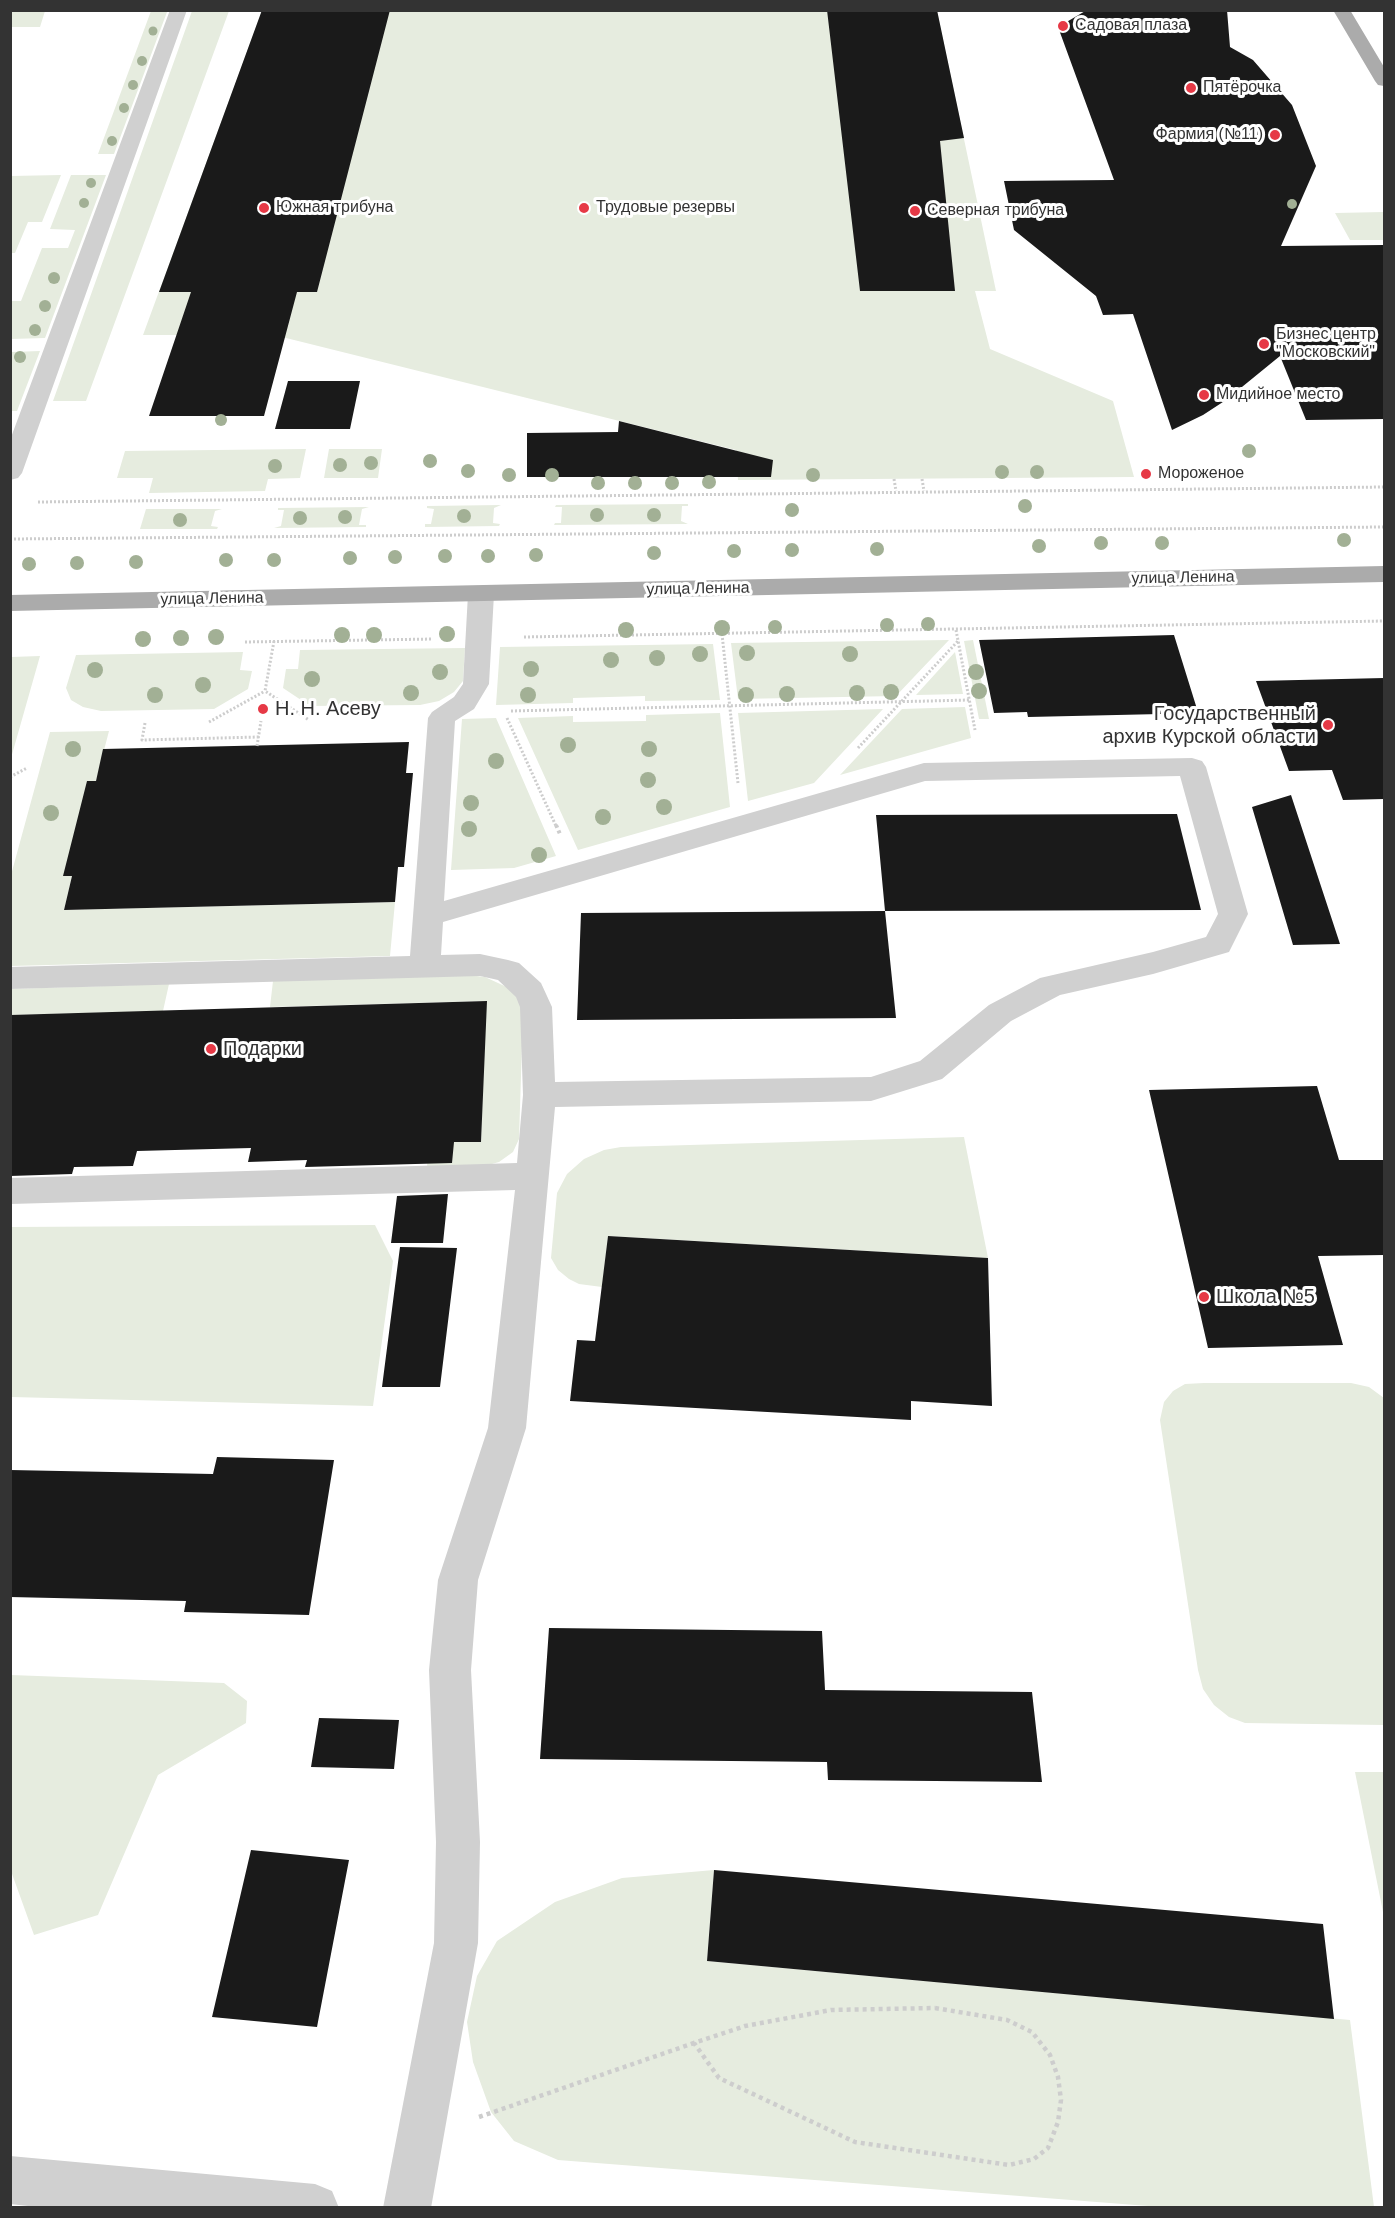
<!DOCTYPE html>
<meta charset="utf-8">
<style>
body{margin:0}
#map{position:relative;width:1395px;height:2218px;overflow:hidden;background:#fff;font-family:Helvetica,sans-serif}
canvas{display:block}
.frame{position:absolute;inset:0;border:12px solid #333;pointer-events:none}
</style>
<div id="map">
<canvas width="1395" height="2218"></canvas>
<div class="frame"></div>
</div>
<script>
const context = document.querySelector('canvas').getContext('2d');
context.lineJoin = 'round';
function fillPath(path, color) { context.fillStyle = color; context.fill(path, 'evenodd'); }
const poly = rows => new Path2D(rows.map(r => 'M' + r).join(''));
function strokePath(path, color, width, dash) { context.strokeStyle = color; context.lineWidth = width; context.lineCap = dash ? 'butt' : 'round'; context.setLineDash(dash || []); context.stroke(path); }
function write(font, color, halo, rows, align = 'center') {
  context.font = font + ' Helvetica,sans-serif'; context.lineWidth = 6; context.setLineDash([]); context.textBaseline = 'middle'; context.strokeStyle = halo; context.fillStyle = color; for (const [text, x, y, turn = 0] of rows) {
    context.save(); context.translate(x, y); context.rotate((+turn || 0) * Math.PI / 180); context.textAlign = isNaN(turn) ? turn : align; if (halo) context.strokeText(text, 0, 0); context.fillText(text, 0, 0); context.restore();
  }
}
fillPath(poly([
 [10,11,11,10,45,11,40,27,11,27],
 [151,11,167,12,114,154,98,154],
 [192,11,229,11,86,401,53,401],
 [262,11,937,11,996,291,975,291,990,349,1113,401,1134,477,738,480,736,450,274,335,143,335],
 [61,175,42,222,28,222,15,253,11,253,11,176],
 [71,175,106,175,45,338,11,339,11,301,21,301,42,248,68,248,75,230,50,229],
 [1384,212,1384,240,1350,240,1335,213],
 [40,351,17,411,11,411,11,352],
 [306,449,300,478,268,479,265,491,149,493,153,478,117,478,125,451],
 [329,449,382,449,378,478,324,478],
 [688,504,688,506,682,506,681,521,688,524,554,525,555,523,561,523,562,507,555,507,556,505],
 [501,505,494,508,493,523,500,524,499,526,425,527,425,524,431,524,434,509,427,508,427,506],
 [369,507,362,509,359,525,366,525,366,527,274,528,281,526,284,510,278,510,278,508],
 [146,509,222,509,215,511,211,526,218,527,217,529,140,529],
 [949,640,896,696,738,699,731,643],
 [973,640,989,719,979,719,964,641],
 [713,644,720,700,645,701,645,696,573,698,573,703,496,705,500,647],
 [465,648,463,681,454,692,439,701,420,705,310,706,283,688,286,669,298,669,300,650],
 [243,652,240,670,252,671,248,689,214,709,101,711,83,707,71,700,66,688,76,655],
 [955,652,963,694,916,695],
 [40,656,11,758,11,657],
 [965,707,971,738,840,775,902,709],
 [883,709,814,783,748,801,738,713],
 [720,713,730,807,578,850,518,718,573,716,573,722,646,721,646,715],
 [496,718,556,856,514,868,451,870,462,719],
 [109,731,96,781,87,781,72,876,64,910,395,902,390,956,11,966,11,875,50,732],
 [468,975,485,977,511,989,520,999,523,1013,519,1139,513,1152,499,1162,481,1167,427,1169,428,1143,481,1141,486,1001,270,1007,273,981],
 [169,984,163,1011,11,1015,10,989],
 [964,1137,988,1258,608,1236,602,1287,579,1284,569,1279,558,1270,551,1258,557,1193,567,1174,584,1159,604,1150,621,1147],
 [375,1225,393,1261,373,1406,11,1397,11,1227],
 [1204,1383,1351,1383,1369,1387,1384,1398,1384,1725,1245,1723,1229,1717,1214,1705,1203,1689,1198,1670,1160,1420,1164,1402,1173,1391,1185,1384],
 [11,1675,224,1683,247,1701,246,1723,158,1775,98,1915,34,1935,11,1871],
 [1355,1772,1384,1772,1384,1917],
 [714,1870,707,1961,1350,2020,1374,2207,1161,2207,558,2160,514,2141,491,2112,473,2062,467,2022,477,1976,497,1941,555,1902,622,1878]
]), '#e6ecdf');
fillPath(poly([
 [262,10,390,10,317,292,297,292,264,416,149,416,191,292,159,292],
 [827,10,937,10,964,138,940,141,955,291,860,291],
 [1087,10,1227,10,1230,47,1253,60,1292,105,1316,166,1281,246,1384,245,1384,419,1306,420,1280,356,1226,400,1203,415,1172,430,1133,314,1103,315,1096,296,1014,230,1004,181,1114,180,1058,27],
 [288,381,360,381,350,429,275,429],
 [619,421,773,460,771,477,527,477,527,433,618,432],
 [1174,635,1197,709,1160,709,1161,714,1028,717,1027,712,994,713,979,640],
 [1384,678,1384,799,1343,800,1332,770,1289,771,1256,681],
 [409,742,406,773,413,773,404,867,398,867,395,902,64,910,72,876,63,876,87,781,96,781,103,749],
 [1291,795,1340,944,1293,945,1252,807],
 [1177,814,1201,910,885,911,876,815],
 [885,911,896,1018,577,1020,581,913],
 [487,1001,481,1142,454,1142,452,1163,305,1167,307,1160,248,1162,251,1148,137,1151,133,1166,74,1167,72,1174,10,1176,10,1015],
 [1317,1086,1339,1160,1384,1160,1384,1255,1318,1256,1343,1345,1208,1348,1149,1090],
 [448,1194,443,1243,391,1243,397,1196],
 [608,1236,988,1258,992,1406,911,1401,911,1420,570,1401,577,1340,595,1341],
 [400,1247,457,1248,440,1387,382,1387],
 [217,1457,334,1460,309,1615,184,1612,186,1601,10,1597,10,1470,213,1474],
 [549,1628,822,1631,825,1690,1032,1692,1042,1782,828,1780,827,1762,540,1759],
 [319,1718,399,1720,394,1769,311,1767],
 [251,1850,349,1860,317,2027,212,2017],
 [714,1870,1323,1924,1334,2019,707,1961]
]), '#1a1a1a');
strokePath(poly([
 [894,479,896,491],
 [922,479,924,491],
 [38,502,1384,487],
 [10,539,1384,527],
 [956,630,975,730],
 [722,634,738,783],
 [524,637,1384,621],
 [274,641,265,691,309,720],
 [245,642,433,639],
 [511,711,970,700],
 [507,718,556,826],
 [209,722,265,691],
 [145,723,142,740,259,737],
 [257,746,261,721],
 [858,748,958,641],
 [10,777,27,768]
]), '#cdcdcd', 3, [2, 2]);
strokePath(poly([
 [556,825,560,834]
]), '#cdcdcd', 4, [3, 3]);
strokePath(poly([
 [935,2008,1007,2020,1032,2032,1050,2055,1058,2077,1061,2100,1058,2122,1048,2148,1034,2159,1009,2165,855,2142,719,2078,694,2043,745,2026,831,2010,935,2008],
 [479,2117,694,2043]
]), '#cdcdcd', 4.5, [4, 4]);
fillPath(poly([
 [170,10,187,10,22,473,18,478,10,480,10,440,170,10],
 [481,586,490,589,494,594,489,684,474,709,455,721,444,901,924,763,1192,758,1202,761,1206,767,1248,914,1229,952,1153,974,1060,995,1011,1021,942,1079,871,1101,555,1107,526,1428,478,1580,471,1670,480,1842,478,1943,431,2208,383,2208,434,1943,436,1842,429,1670,438,1580,488,1428,515,1190,10,1204,10,1178,517,1163,523,1095,520,1007,516,997,498,980,480,976,10,989,10,967,410,956,428,718,432,712,454,697,463,684,468,594,472,589,481,586],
 [1180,776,1218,914,1206,937,1153,952,1040,978,989,1005,920,1061,871,1077,555,1082,552,1007,541,983,519,963,508,960,480,954,441,955,443,922,925,781,1180,776],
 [10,2156,315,2184,332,2191,339,2208,46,2208,10,2204,10,2156]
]), '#d0d0d0');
fillPath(poly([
 [1333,10,1350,10,1384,67,1384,86,1378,85,1375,81,1333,10],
 [1384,566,1384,582,10,611,10,595,1384,566]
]), '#ababab');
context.fillStyle = '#a2b095';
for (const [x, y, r] of [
 [153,31,4.5],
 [142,61,5],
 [133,85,5],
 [124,108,5],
 [112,141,5],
 [91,183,5],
 [84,203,5],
 [1292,204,5],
 [54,278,6],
 [45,306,6],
 [35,330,6],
 [20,357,6],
 [221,420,6],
 [1249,451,7],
 [430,461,7],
 [371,463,7],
 [340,465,7],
 [275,466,7],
 [468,471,7],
 [1002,472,7],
 [1037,472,7],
 [509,475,7],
 [552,475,7],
 [813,475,7],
 [709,482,7],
 [598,483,7],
 [635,483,7],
 [672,483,7],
 [1025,506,7],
 [792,510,7],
 [597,515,7],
 [654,515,7],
 [464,516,7],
 [345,517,7],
 [300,518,7],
 [180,520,7],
 [1344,540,7],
 [1101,543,7],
 [1162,543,7],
 [1039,546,7],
 [877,549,7],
 [792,550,7],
 [734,551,7],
 [654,553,7],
 [536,555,7],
 [445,556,7],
 [488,556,7],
 [395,557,7],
 [350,558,7],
 [226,560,7],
 [274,560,7],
 [136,562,7],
 [77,563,7],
 [29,564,7],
 [928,624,7],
 [887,625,7],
 [775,627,7],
 [722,628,8],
 [626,630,8],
 [447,634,8],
 [342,635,8],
 [374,635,8],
 [216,637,8],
 [181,638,8],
 [143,639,8],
 [747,653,8],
 [700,654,8],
 [850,654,8],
 [657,658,8],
 [611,660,8],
 [531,669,8],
 [95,670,8],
 [440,672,8],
 [976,672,8],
 [312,679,8],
 [203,685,8],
 [979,691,8],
 [891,692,8],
 [411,693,8],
 [857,693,8],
 [787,694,8],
 [155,695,8],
 [528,695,8],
 [746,695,8],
 [568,745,8],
 [73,749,8],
 [649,749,8],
 [496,761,8],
 [648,780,8],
 [471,803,8],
 [664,807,8],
 [51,813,8],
 [603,817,8],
 [469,829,8],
 [539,855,8]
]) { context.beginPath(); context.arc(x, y, r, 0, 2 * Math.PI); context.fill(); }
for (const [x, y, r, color] of [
 [1063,26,6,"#e63946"],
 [1191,88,6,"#e63946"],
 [1275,135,6,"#e63946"],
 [264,208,6,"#e63946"],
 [584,208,6,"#e63946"],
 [915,211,6,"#e63946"],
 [1264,344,6,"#e63946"],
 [1204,395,6,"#e63946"],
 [1146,474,6,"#e63946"],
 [263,709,6,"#e63946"],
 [1328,725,6,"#e63946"],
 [211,1049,6,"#e63946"],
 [1204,1297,6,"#e63946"]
]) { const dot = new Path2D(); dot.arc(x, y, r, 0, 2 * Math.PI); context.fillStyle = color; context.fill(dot); strokePath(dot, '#fff', 2); }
write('16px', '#333', '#fff', [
 ["Садовая плаза",1075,26],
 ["Пятёрочка",1203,88],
 ["Фармия (№11)",1263,135,"right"],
 ["Южная трибуна",276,208],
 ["Трудовые резервы",596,208],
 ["Северная трибуна",927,211],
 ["Бизнес центр",1276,335],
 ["\"Московский\"",1276,353],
 ["Мидийное место",1216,395],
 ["Мороженое",1158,474]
], 'left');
write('16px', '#333', '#fff', [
 ["улица Ленина",1183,578,-1],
 ["улица Ленина",698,589,-1],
 ["улица Ленина",212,599,-1]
]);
write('20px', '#333', '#fff', [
 ["Н. Н. Асеву",275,709],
 ["Государственный",1316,714,"right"],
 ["архив Курской области",1316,737,"right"],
 ["Подарки",223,1049],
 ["Школа №5",1216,1297]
], 'left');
</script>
